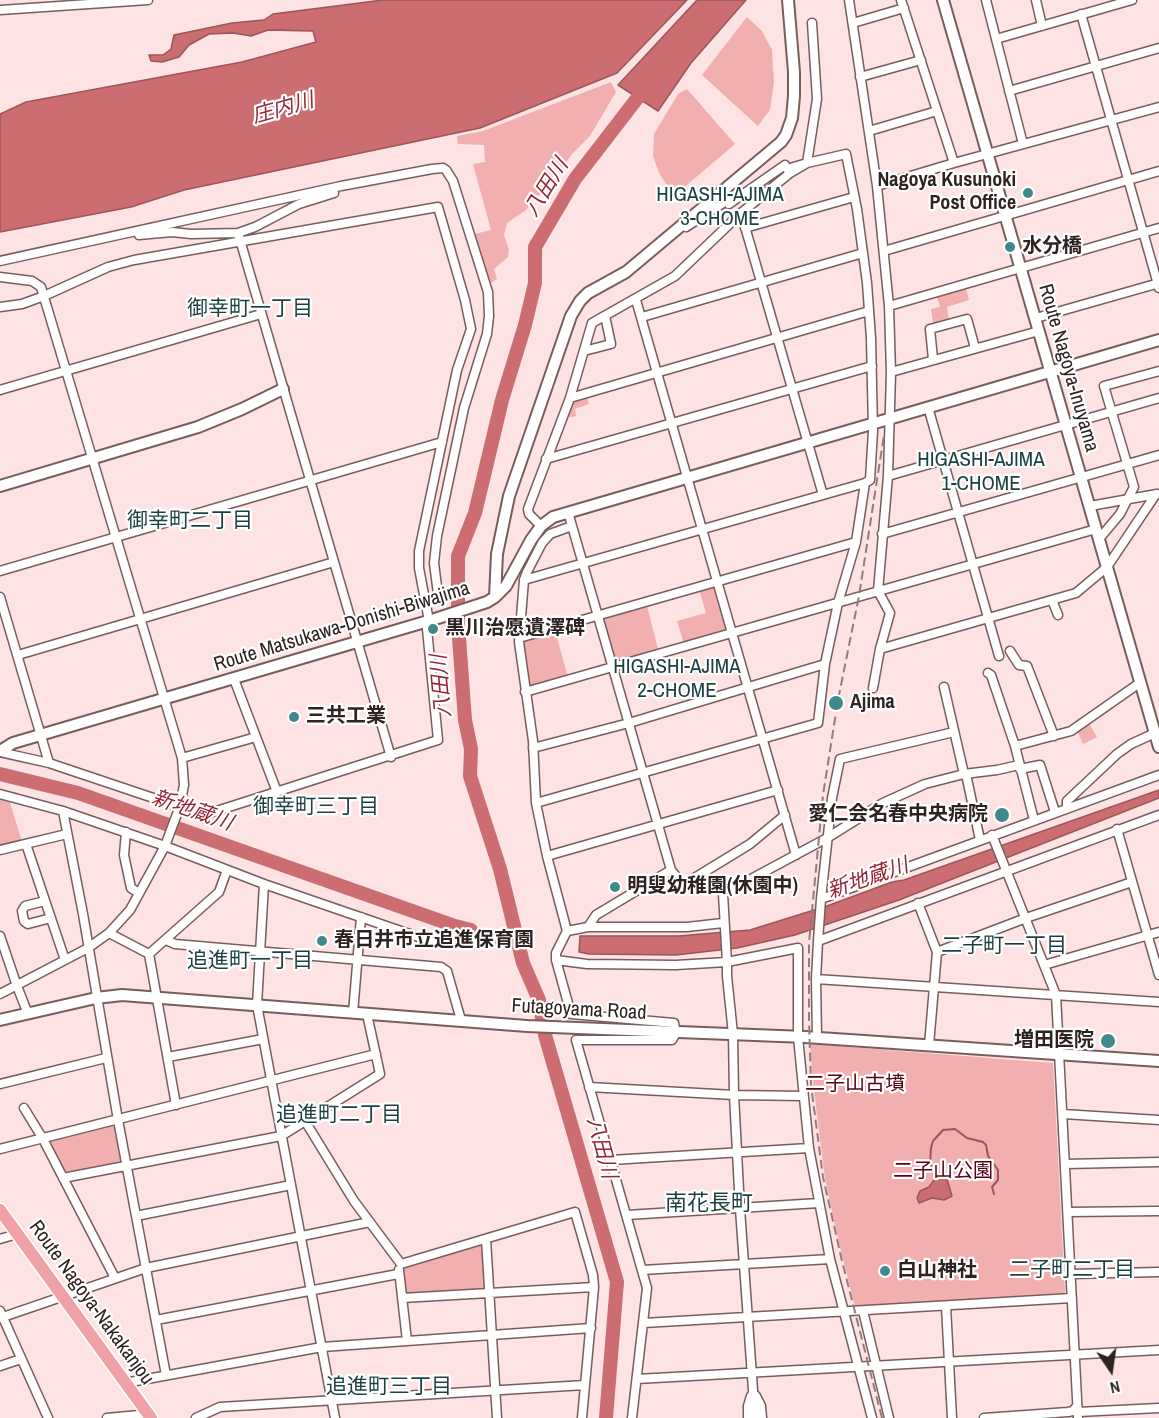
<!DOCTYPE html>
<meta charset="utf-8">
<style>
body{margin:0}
#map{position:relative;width:1159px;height:1418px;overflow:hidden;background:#fde3e3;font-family:"Archivo Narrow",sans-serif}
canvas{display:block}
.north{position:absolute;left:1081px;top:1340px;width:60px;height:60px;-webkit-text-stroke:4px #fff;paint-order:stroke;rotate:167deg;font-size:16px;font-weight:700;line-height:24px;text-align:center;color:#2e2222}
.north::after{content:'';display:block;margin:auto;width:21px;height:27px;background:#2e2222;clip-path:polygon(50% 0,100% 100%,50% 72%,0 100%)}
</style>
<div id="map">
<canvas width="1159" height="1418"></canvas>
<div class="north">N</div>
</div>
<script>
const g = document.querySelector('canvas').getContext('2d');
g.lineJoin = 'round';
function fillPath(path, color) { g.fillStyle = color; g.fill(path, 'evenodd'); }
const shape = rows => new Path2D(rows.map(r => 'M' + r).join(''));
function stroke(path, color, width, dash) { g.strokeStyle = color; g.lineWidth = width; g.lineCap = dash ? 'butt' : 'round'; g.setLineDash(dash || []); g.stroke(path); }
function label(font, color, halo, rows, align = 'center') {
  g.font = font + ' "Archivo Narrow","Noto Sans JP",sans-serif'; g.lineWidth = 4.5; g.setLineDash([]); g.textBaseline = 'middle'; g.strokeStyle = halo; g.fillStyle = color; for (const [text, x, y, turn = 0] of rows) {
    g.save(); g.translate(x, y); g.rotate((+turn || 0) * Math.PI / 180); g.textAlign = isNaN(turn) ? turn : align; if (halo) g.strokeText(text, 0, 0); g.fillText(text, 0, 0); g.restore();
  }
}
const green = shape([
 [747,17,762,31,772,50,774,82,770,110,758,126,702,75],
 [611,82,616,92,590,136,573,153,543,192,536,197,526,210,507,223,504,235,509,250,508,257,494,269,497,279,491,283,488,280,475,234,491,230,473,164,485,162,484,145,458,144,457,136,483,131],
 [687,89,735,144,674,196,659,173,653,156,654,134,678,94],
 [966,288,969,300,947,307,949,320,933,323,931,309,940,307,937,297],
 [586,395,589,404,575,409,576,416,565,418,571,398],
 [713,586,716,587,728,629,684,644,677,621,706,613,699,589],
 [647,606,658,649,615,663,602,618],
 [555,631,568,677,531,687,527,685,522,643,523,640],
 [1088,722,1097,737,1083,744,1077,730],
 [0,797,7,798,10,803,21,838,20,841,0,846],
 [810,1044,1053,1063,1065,1292,1062,1295,855,1307,838,1239,825,1179,813,1083],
 [111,1125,114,1127,121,1161,118,1164,67,1174,64,1172,48,1144,50,1140],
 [480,1244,483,1245,485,1286,483,1289,407,1293,404,1292,402,1270,404,1267]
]);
const water = shape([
 [383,0,687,0,617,73,480,128,184,190,131,207,0,232,0,114,26,102,242,62,316,42,313,31,268,30,251,36,233,33,209,34,189,45,179,57,162,62,151,61,149,55,163,55,171,49,174,35,232,23,264,20,273,14,383,0],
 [697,0,746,0,691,63,658,111,618,85,697,0],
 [1159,790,1159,798,899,900,795,935,737,948,676,955,589,954,579,952,580,936,678,936,750,930,827,906,892,882,904,880,1159,790],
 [943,1177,947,1179,952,1196,944,1200,932,1198,919,1203,917,1198,920,1191,929,1187,934,1180,943,1177]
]);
const stream = shape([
 [936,1179,930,1163,931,1148,933,1141,943,1130,955,1129,967,1138,983,1142,986,1145,988,1156,998,1170,998,1180,992,1187,994,1194]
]);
const river = shape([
 [0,774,78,793,455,926,471,930],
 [606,1418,617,1282,545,1035,539,1000,523,963,500,869,470,776,471,749,465,720,458,624,458,556,475,513,502,400,525,325,535,283,535,247,575,179,649,83]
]);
const street = shape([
 [849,0,877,186,889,306,891,372,888,476,878,591,890,613,880,649,873,688],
 [901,0,954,163],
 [986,0,1023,144],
 [1036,0,1042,26],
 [0,10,148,0],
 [1081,14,1159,288],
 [853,23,904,8],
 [996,39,1132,0],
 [860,77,921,60],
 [1009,91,1159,48],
 [869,131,937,111],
 [877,186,954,163,1159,107],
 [741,213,823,495],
 [686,227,728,200,729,204,785,165,787,169,807,163,817,99,812,23],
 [745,228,854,197],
 [238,233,255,227,299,204,334,193],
 [139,235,172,232,191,234,238,233,391,757],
 [884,251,1159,171],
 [0,261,341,186,432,169,443,168,446,170,453,181,488,292,489,316,487,334,464,408,437,536,434,563,438,594],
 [0,277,32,281,41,287,182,758,184,785,180,806,165,846,130,910,109,933,88,948,0,994],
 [636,300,796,855],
 [889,306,1159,228],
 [0,307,22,304,44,296,108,267,134,260,438,207,465,300,471,329,457,370,419,551,419,568,429,621,427,629,438,740,204,815,49,763,0,752],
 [642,317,863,253],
 [1036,318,1159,283],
 [584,351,611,344,605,316],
 [933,359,930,329,967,319,975,348],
 [891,372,1039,331],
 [0,390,261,314],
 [570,398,869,311],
 [928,407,999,656],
 [546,459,872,366],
 [888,476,1159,398],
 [1090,506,1157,494],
 [568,512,671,870],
 [572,526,550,534,542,543,527,572,524,580,519,642,533,741,536,803,547,856,567,931,588,927,687,927,723,923],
 [882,534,1159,455],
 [1099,539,1120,514,1134,487,1104,386,1159,371],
 [0,571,442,442],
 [524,580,865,483],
 [0,597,49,763],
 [1052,600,1058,615],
 [519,638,856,542],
 [880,649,1076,593,1107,567,1156,494],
 [1010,651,1019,665,1027,666,1054,736],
 [18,655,334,562],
 [988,673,991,675,1015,746],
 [234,679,277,792],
 [944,687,964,774],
 [525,692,1096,529],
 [954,732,840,759,832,798,821,899,1159,775],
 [533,748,629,723,825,664],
 [182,758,256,737],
 [1020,769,1040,765,1055,812],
 [966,774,980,840],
 [0,794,63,811,165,846,264,884,433,942,491,943],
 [536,803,818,723,825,664,838,603,856,542,865,483,870,480,873,431,871,338,867,283,857,209,846,154,807,163,790,173,741,213,675,276,592,323,570,398,528,509,529,514,541,526],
 [1067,808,1067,801,1117,754,1131,744,1155,733],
 [63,811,83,914,118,1120,166,1375],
 [1034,820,1015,746,1071,731,1141,682],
 [1117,829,1159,975],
 [126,832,124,855,131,888,139,893],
 [992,835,1056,995,1078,1418],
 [26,844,65,960],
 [0,850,67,834],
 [547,856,778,790],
 [264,884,257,1005,335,1418],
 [45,901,25,906,22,911,24,921,28,924,51,918],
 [918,903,937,952],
 [588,927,596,915,671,870,683,885,750,844,785,815],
 [567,931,556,953,556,960,571,1014,674,1023,676,1033,672,1040,576,1040,647,1288,632,1418],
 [109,933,149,954,219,892,227,870],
 [0,936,17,986,28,1014],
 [166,940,175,944,441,967,447,971,461,1020],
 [818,941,821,899],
 [149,954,176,1105],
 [556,960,587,964,676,965,727,962,798,948,798,1037,809,1148,830,1259,872,1418],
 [1044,965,1159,932],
 [816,979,1159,1002],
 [353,1013,361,917],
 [817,1038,816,979,818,941,1159,815],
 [929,1045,937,952,1026,918,1132,882],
 [168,1057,263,1039],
 [0,1084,106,1058],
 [589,1087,734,1095,803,1096],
 [24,1108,43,1139,115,1278],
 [1063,1114,1159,1120],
 [305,1121,354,1201,401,1264,575,1212,593,1275,594,1287,582,1418],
 [0,1149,376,1054],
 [611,1160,809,1148],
 [1065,1164,1159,1162],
 [63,1178,281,1136,380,1074,367,1014],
 [1068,1212,1159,1211],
 [627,1215,819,1203],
 [136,1216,291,1185],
 [0,1239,17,1234],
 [486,1239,497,1418],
 [399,1270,407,1341],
 [642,1270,830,1259],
 [1071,1274,1159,1272],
 [402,1298,594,1287],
 [946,1306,952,1418],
 [0,1311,48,1418],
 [863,1311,889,1418],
 [0,1318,146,1268,370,1222],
 [156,1320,398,1274],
 [644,1323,1072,1298],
 [0,1366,21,1359],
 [637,1379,1159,1350],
 [125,1383,322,1347,591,1328],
 [756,1396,761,1406,762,1418],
 [1078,1412,1159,1408],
 [107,1418,139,1415,146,1411],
 [196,1418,220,1407,585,1385],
 [748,1418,748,1406,751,1396],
 [755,1418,740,1209,734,1095,733,1034,727,976,727,962,723,894,827,838,883,803,925,784,964,774,997,770,1019,765],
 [984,1418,1068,1412,1073,1411,1077,1406]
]);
const secondary = shape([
 [943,0,1159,747],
 [0,486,198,427,242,409,283,389],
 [495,597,506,586,531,540,541,526,553,517,1159,340],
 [0,751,13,743,435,619,487,602,495,597,497,554,509,496,571,316,580,301,588,293,626,272,781,142,786,135,792,118,794,96,794,72,788,0],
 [0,1020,96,998,122,995,527,1026,805,1037,1159,1061]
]);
const primary = shape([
 [0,1210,151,1418]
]);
const rail = shape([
 [882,1418,842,1261,823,1177,811,1085,809,1020,809,943,823,795,838,700,859,596,884,435]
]);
const markers = [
 [1028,193,6,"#40888b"],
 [1010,247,6,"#40888b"],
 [433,629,6,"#40888b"],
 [836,703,8,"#40888b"],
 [294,717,6,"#40888b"],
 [1002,815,8,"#40888b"],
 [615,887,6,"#40888b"],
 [322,941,6,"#40888b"],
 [1108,1041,8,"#40888b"],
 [885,1271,6,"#40888b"]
];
const poiNames = [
 ["Nagoya Kusunoki",1016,181,"right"],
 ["Post Office",1016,204,"right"],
 ["水分橋",1022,247],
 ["黒川治愿遺澤碑",445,629],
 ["Ajima",850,703],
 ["三共工業",306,717],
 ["愛仁会名春中央病院",988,815,"right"],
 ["明叟幼稚園(休園中)",627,887],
 ["春日井市立追進保育園",334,941],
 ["増田医院",1094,1041,"right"],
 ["白山神社",897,1271]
];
const streetNames = [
 ["Route Nagoya-Inuyama",1068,368,74],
 ["Route Matsukawa-Donishi-Biwajima",342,627,-17],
 ["Futagoyama Road",579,1010,3],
 ["Route Nagoya-Nakakanjou",91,1303,54]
];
const parkNames = [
 ["二子山古墳",855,1085],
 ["二子山公園",943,1172]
];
const waterNames = [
 ["庄内川",283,109,-16],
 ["八田川",547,188,-58],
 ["八田川",442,686,-95],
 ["新地蔵川",192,811,19],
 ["新地蔵川",868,879,-19],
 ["八田川",601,1148,75]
];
const neighbourhoodNames = [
 ["HIGASHI-AJIMA",720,195],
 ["3-CHOME",720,219],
 ["御幸町一丁目",250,309],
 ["HIGASHI-AJIMA",981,460],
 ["1-CHOME",981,484],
 ["御幸町二丁目",190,521],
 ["HIGASHI-AJIMA",677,667],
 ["2-CHOME",677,691],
 ["御幸町三丁目",316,807],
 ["二子町一丁目",1004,946],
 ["追進町一丁目",250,961],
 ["追進町二丁目",339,1115],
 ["二子町二丁目",1072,1270],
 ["追進町三丁目",389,1387]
];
const quarterNames = [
 ["南花長町",709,1204]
];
fillPath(green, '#f1afb0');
fillPath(water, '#cb6d71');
stroke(water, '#9c5659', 1.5);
stroke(stream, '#9c5659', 2);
stroke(river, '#cb6d71', 14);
stroke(street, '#785d5d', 11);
stroke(secondary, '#785d5d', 14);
stroke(primary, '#fff', 15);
stroke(street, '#fff', 8);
stroke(secondary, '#fff', 10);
stroke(primary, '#efa1a7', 12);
stroke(rail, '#907d7d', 2, [9, 4.5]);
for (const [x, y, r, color] of markers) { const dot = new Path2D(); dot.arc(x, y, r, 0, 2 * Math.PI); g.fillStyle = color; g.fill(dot); stroke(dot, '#fff', 2); }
label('bold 20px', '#2e2222', '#fff', poiNames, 'left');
label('20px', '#2e2222', '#fff', streetNames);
label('20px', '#590013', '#fff', parkNames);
label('italic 21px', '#972635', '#fff', waterNames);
label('21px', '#1c3f40', '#fff', neighbourhoodNames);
label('22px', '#1c3f40', '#fff', quarterNames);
</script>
